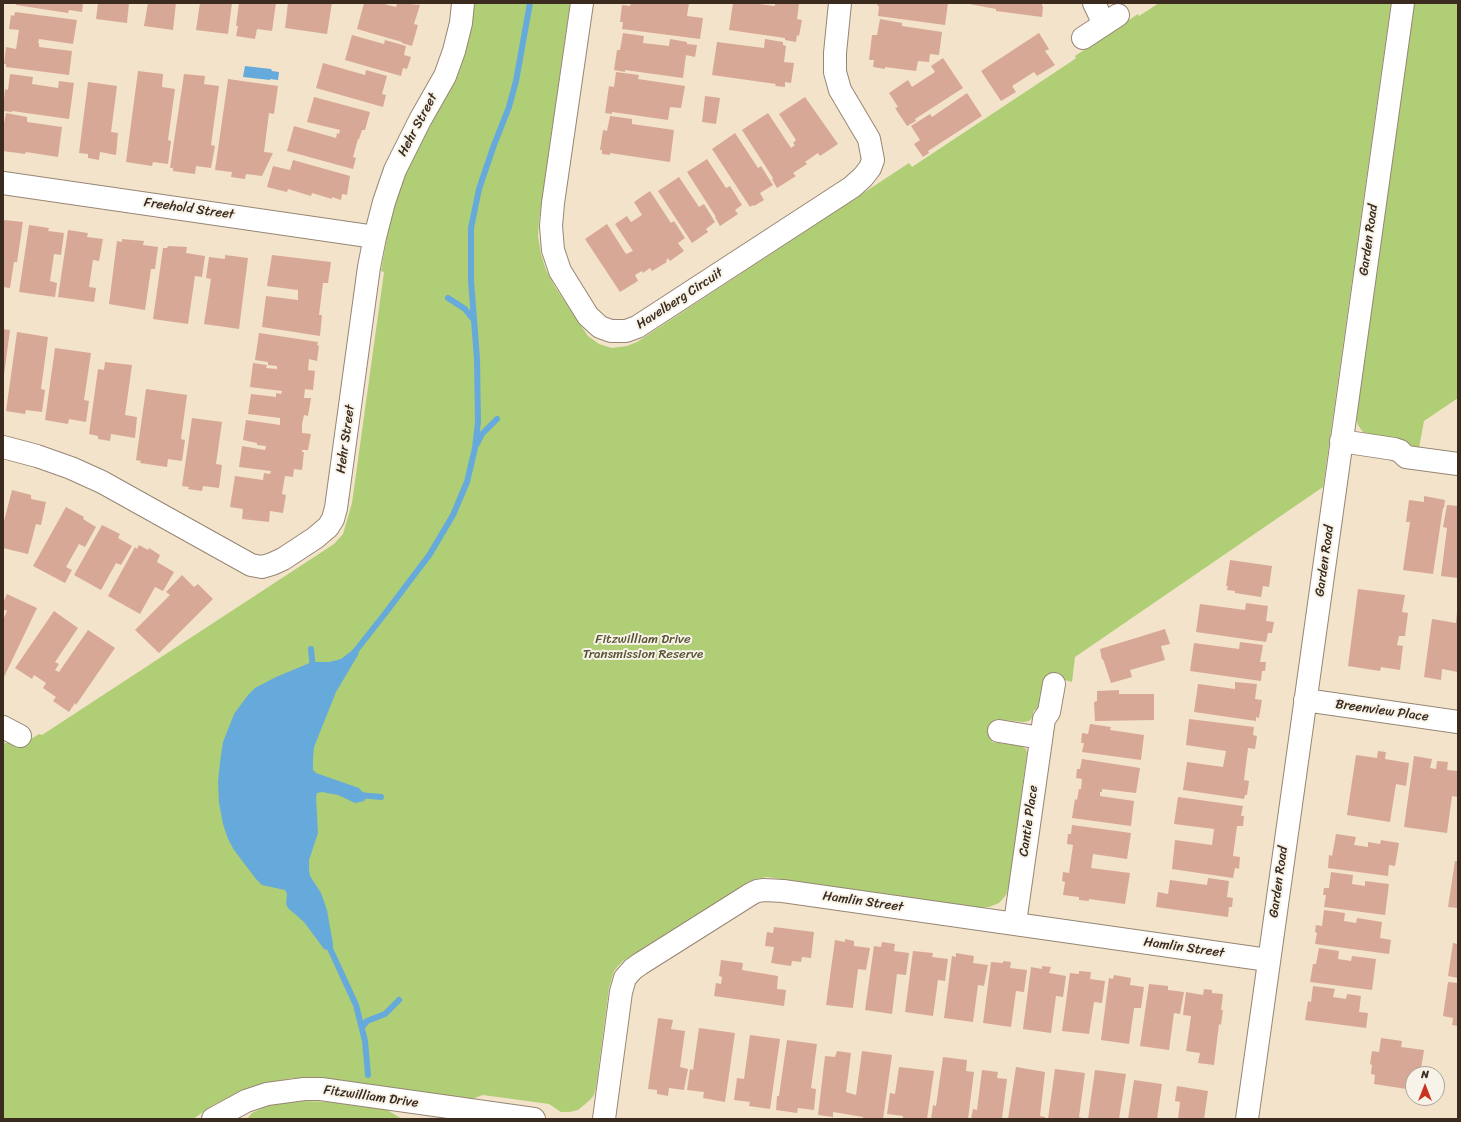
<!DOCTYPE html>
<style>
body{margin:0}
#map{position:relative;width:1461px;height:1122px;overflow:hidden;background:#f3e3ca;font-family:Sriracha,sans-serif}
canvas{display:block}
.frame{position:absolute;inset:0;border:4px solid #3b2a1e;pointer-events:none}
.north{position:absolute;left:1405px;top:1066px;width:40px;height:40px;box-sizing:border-box;background:#f7f3e8;border:1px solid #aca397;border-radius:50%;rotate:0deg;font-size:11px;font-weight:700;line-height:16px;text-align:center;color:#3b2a1e}
.north::after{content:'';display:block;margin:auto;width:14px;height:18px;background:#c8321e;clip-path:polygon(50% 0,100% 100%,50% 72%,0 100%)}
</style>
<div id="map">
<canvas width="1461" height="1122"></canvas>
<div class="frame"></div>
<div class="north">N</div>
</div>
<script>
const g = document.querySelector('canvas').getContext('2d');
g.lineJoin = 'round';
function fillPath(path, color) { g.fillStyle = color; g.fill(path, 'evenodd'); }
const shape = rows => new Path2D(rows.map(r => 'M' + r).join(''));
function stroke(path, color, width, dash) { g.strokeStyle = color; g.lineWidth = width; g.lineCap = dash ? 'butt' : 'round'; g.setLineDash(dash || []); g.stroke(path); }
function label(font, color, halo, rows, align = 'center') {
  g.font = font + ' Sriracha,sans-serif'; g.lineWidth = 4; g.setLineDash([]); g.textBaseline = 'middle'; g.strokeStyle = halo; g.fillStyle = color; for (const [text, x, y, turn = 0] of rows) {
    g.save(); g.translate(x, y); g.rotate((+turn || 0) * Math.PI / 180); g.textAlign = isNaN(turn) ? turn : align; if (halo) g.strokeText(text, 0, 0); g.fillText(text, 0, 0); g.restore();
  }
}
const green = shape([
 [475,3,570,3,539,220,538,236,541,254,546,270,555,287,588,336,599,344,612,348,627,346,637,342,909,163,912,167,1072,61,1076,58,1075,56,1138,14,1139,16,1159,3,1391,3,1323,487,1075,657,1072,682,1065,680,1060,674,1047,683,1042,710,1034,710,1032,718,1029,721,1024,722,995,719,992,742,1021,746,1026,749,1027,753,1009,885,1006,895,999,903,989,907,980,908,767,877,755,879,748,882,623,961,618,966,614,971,609,988,596,1087,594,1095,590,1100,578,1110,570,1112,561,1112,549,1104,483,1095,469,1100,326,1079,313,1078,292,1078,272,1082,243,1090,215,1104,193,1119,3,1119,3,743,9,743,18,747,39,734,42,735,334,544,343,534,352,503,384,272,381,271,388,232,396,200,406,171,420,142,451,88,459,70,471,31],
 [1414,3,1458,3,1458,398,1424,421,1419,448,1389,444,1368,437,1362,431,1358,425,1356,417],
 [302,1101,335,1102,377,1108,387,1110,402,1119,247,1119,252,1113,267,1106,281,1103]
]);
const water = shape([
 [245,66,271,69,272,71,279,72,278,80,270,79,270,80,243,77],
 [358,648,359,651,358,655,336,692,314,747,313,759,313,770,316,773,359,788,365,795,366,798,364,801,355,803,338,795,322,792,317,793,316,797,318,833,309,860,309,869,310,876,321,893,327,910,333,944,333,947,327,950,324,949,304,922,288,908,286,904,287,894,285,890,262,885,256,879,234,850,228,839,223,824,219,803,218,782,220,762,223,742,234,714,248,695,255,688,276,677,312,662,329,662,341,659,354,649]
]);
const stream = shape([
 [448,298,465,309,473,319],
 [477,444,482,434,497,419],
 [311,649,313,669],
 [354,653,387,611,430,554,453,515,467,482,475,448,478,422,477,359,471,280,471,228,479,189,494,145,509,107,516,81,530,3],
 [359,795,381,797],
 [327,942,356,1005,365,1041,368,1075],
 [362,1027,367,1021,385,1014,399,1000]
]);
const building = shape([
 [16,3,83,3,82,12,69,10,68,13,16,5],
 [98,3,129,3,127,23,96,19],
 [148,3,176,3,173,30,144,26],
 [200,3,232,3,228,34,196,30],
 [239,3,276,3,272,31,257,29,255,39,236,36,238,26,236,26],
 [288,3,332,3,327,34,285,28],
 [364,3,380,3,396,7,397,3,420,5,414,24,418,25,412,46,402,43,402,42,357,29],
 [631,3,689,3,687,16,703,18,700,39,622,29,623,22,620,22,622,5,630,6],
 [733,3,751,3,775,6,775,3,799,4,797,19,802,20,799,36,797,35,796,42,785,40,785,38,729,30],
 [878,3,948,3,945,25,878,16,879,6,877,6],
 [964,3,1042,3,1042,6,1043,6,1042,17,996,11,996,9],
 [15,12,77,20,73,44,39,39,38,43,39,43,39,47,72,51,69,75,6,67,6,64,4,64,6,47,16,49,19,30,9,29,11,15,14,16],
 [880,19,902,23,902,26,942,32,939,55,930,54,929,62,918,61,916,71,885,67,885,69,873,67,874,60,869,60,872,35,877,35],
 [623,33,644,36,643,43,669,46,670,39,687,42,687,44,697,45,695,57,686,55,683,78,625,70,625,72,614,70,617,50,620,50],
 [1039,33,1049,49,1045,51,1055,65,1037,76,1034,72,1012,86,1016,92,1001,101,981,71],
 [352,35,384,44,385,40,406,46,404,55,411,57,407,69,403,68,401,76,345,60],
 [765,39,783,42,783,45,786,46,784,62,794,63,791,83,785,82,785,87,775,86,776,84,712,75,717,42,764,48],
 [943,58,963,88,915,119,916,121,907,126,895,108,898,107,889,93,908,80,912,87,935,72,931,66],
 [323,63,365,75,366,70,387,76,382,94,386,95,383,107,316,88],
 [138,71,163,74,162,87,175,89,168,140,171,141,168,164,153,162,152,166,126,162],
 [616,72,639,75,638,79,685,86,681,108,670,107,668,120,612,112,612,114,605,113,609,86,614,87],
 [10,74,33,77,32,84,58,88,59,81,74,83,69,119,12,111,12,112,3,111,5,89,8,90],
 [184,74,205,76,204,84,219,86,211,145,215,146,211,168,196,166,195,174,173,171,173,168,170,168],
 [228,79,278,86,274,114,269,113,264,152,273,153,262,176,246,174,245,179,231,177,232,172,215,170],
 [88,82,117,86,111,132,118,133,116,155,100,152,99,160,88,158,88,154,79,153],
 [967,93,982,116,928,151,929,153,923,157,914,144,920,140,911,126,930,114,932,117],
 [705,96,720,98,716,124,702,122],
 [314,97,370,112,365,130,362,130,359,139,358,139,353,157,356,158,353,169,287,151,294,126,336,138,337,133,339,134,340,130,307,122],
 [805,97,838,144,820,156,818,153,805,162,807,164,793,173,796,176,777,188,772,179,773,178,742,130,768,113,791,148,795,145,793,143,796,140,779,114],
 [6,113,27,117,27,122,62,127,58,157,26,152,25,154,3,151,3,129],
 [610,116,632,119,632,124,674,130,670,162,610,153,610,155,602,154,602,150,600,150,603,130,607,131],
 [735,133,758,168,761,166,773,185,760,193,764,200,754,206,753,205,750,207,712,149],
 [707,159,726,188,730,186,742,205,735,210,738,214,720,226,715,217,716,217,687,172],
 [293,160,350,176,347,195,342,194,341,200,332,197,332,199,312,193,311,196,288,189,287,192,267,187,273,166,290,170],
 [679,177,699,207,704,204,715,222,706,229,708,232,692,243,658,191],
 [650,191,671,223,674,221,685,238,678,243,684,251,670,261,668,258,666,261,667,262,652,271,650,268,643,273,642,271,635,275,638,281,620,292,585,239,607,224,626,254,633,251,615,224,627,216,631,222,642,215,634,202],
 [4,220,23,222,17,262,14,262,10,288,3,287,3,226],
 [29,225,49,228,48,231,64,233,61,255,54,254,50,281,57,283,55,297,19,292],
 [68,230,88,233,87,237,103,239,99,261,93,260,89,287,96,288,94,302,58,297],
 [122,239,144,241,143,245,158,247,155,269,151,269,145,310,109,304,117,241,122,242],
 [168,246,187,247,186,253,205,256,202,277,195,276,188,324,153,319,163,248,167,248],
 [225,255,248,258,239,329,204,324,211,279,206,278,209,257,225,259],
 [272,255,331,262,328,283,323,283,319,315,322,315,320,336,262,327,266,296,298,300,298,290,267,286],
 [3,329,10,330,4,375,3,374],
 [17,332,48,337,41,389,45,390,42,412,26,410,25,414,6,411],
 [259,333,318,342,317,345,319,346,317,361,309,359,308,370,315,371,313,390,305,389,304,398,311,398,308,416,304,415,302,424,302,433,311,434,308,450,302,450,302,452,304,452,302,470,294,469,293,477,285,476,282,494,286,495,283,513,270,511,269,522,242,519,243,509,230,507,235,476,263,480,264,473,270,474,271,471,239,467,242,446,265,450,266,446,257,445,257,443,243,440,246,420,280,425,280,418,248,414,251,394,276,397,276,393,281,394,282,391,250,387,253,363,267,365,266,368,277,369,277,366,268,365,268,362,255,360],
 [55,348,91,353,84,400,89,401,86,422,69,419,68,424,45,420],
 [105,362,132,365,125,415,137,417,135,438,111,434,110,441,98,439,98,436,89,434,98,369,104,370],
 [146,389,187,395,181,439,185,440,182,461,168,459,167,467,140,463,141,461,136,460],
 [192,418,222,422,216,464,222,465,219,488,203,486,202,491,188,489,189,487,182,486],
 [12,490,31,495,31,499,46,502,41,525,36,524,28,554,3,548,3,525],
 [1424,496,1445,500,1444,508,1443,508,1433,574,1403,570,1410,522,1406,522,1409,500,1424,502],
 [1447,505,1458,506,1458,578,1441,576,1447,528,1443,527],
 [66,507,84,517,83,519,96,527,85,547,79,544,66,567,72,570,65,583,33,566],
 [102,525,120,534,118,538,132,546,121,565,116,563,101,590,74,575],
 [139,545,148,550,149,548,160,555,157,562,174,572,163,591,155,587,140,614,108,596,135,547,137,549],
 [1230,560,1272,566,1269,587,1263,586,1261,597,1235,593,1235,591,1227,590,1228,586,1226,586],
 [182,575,194,587,198,584,213,599,159,653,135,630,170,595,166,592],
 [1358,589,1405,595,1402,612,1408,613,1405,636,1399,636,1397,645,1403,646,1400,670,1381,667,1380,671,1348,666],
 [7,594,37,608,4,677,3,676,3,620,7,611,3,609,3,603],
 [1246,603,1268,606,1266,621,1274,622,1272,633,1268,633,1266,642,1196,632,1200,604,1245,610],
 [54,611,78,628,55,662,59,664,55,670,59,672,88,630,115,648,78,702,76,705,75,703,69,712,53,701,56,697,43,688,46,683,34,675,32,679,15,668],
 [1457,612,1458,672,1442,669,1441,680,1424,677,1432,619,1456,623],
 [1165,629,1170,644,1161,646,1165,660,1130,670,1132,677,1111,683,1103,659,1102,660,1100,649],
 [1240,642,1263,645,1260,662,1266,662,1265,671,1262,671,1261,681,1190,671,1194,643,1239,649],
 [1235,682,1257,684,1255,699,1262,700,1259,718,1256,717,1256,721,1194,712,1198,684,1235,689],
 [1119,690,1119,694,1154,694,1154,720,1095,721,1094,702,1097,701,1097,691],
 [1189,719,1254,727,1253,735,1257,736,1255,749,1248,748,1244,780,1249,781,1247,795,1245,795,1244,799,1183,790,1187,762,1223,767,1226,751,1186,745],
 [1090,724,1111,727,1110,730,1144,735,1141,760,1082,752,1084,743,1081,743,1082,733,1088,734],
 [1378,751,1386,752,1385,759,1409,763,1406,786,1396,784,1390,822,1347,815,1356,755,1377,758],
 [1414,756,1432,759,1430,768,1436,769,1437,761,1448,762,1447,770,1458,771,1458,797,1452,796,1447,833,1404,827],
 [1082,759,1140,768,1136,793,1102,789,1102,792,1100,792,1100,796,1134,801,1131,826,1072,818,1075,799,1077,800,1079,789,1081,789,1082,779,1076,778,1077,769,1080,769],
 [1178,797,1243,806,1241,816,1244,816,1243,826,1237,826,1233,856,1240,857,1239,869,1235,868,1233,878,1172,869,1175,840,1212,845,1214,829,1174,824],
 [1072,825,1131,833,1127,859,1093,854,1091,868,1130,873,1125,904,1089,899,1089,901,1079,900,1079,897,1063,895,1065,882,1062,881,1063,872,1069,873,1073,845,1067,844,1068,834,1071,834],
 [1336,834,1356,837,1354,845,1368,847,1368,842,1380,844,1381,840,1399,843,1395,866,1389,865,1388,876,1328,868,1329,855,1332,856],
 [1455,861,1458,861,1458,908,1448,907],
 [1331,872,1353,875,1352,884,1365,886,1365,881,1389,884,1385,915,1324,907,1326,895,1323,895,1324,888,1329,888],
 [1208,878,1229,881,1227,897,1233,898,1232,907,1229,907,1228,917,1156,907,1158,892,1168,894,1170,880,1207,885],
 [1324,910,1345,913,1344,921,1356,923,1357,918,1382,922,1380,938,1391,940,1389,954,1315,944,1317,933,1315,932,1316,925,1322,926],
 [774,927,814,932,811,958,802,957,801,962,792,961,791,966,771,963,774,947,765,946,767,932,773,933],
 [845,939,854,941,854,946,870,948,866,970,858,969,853,1008,826,1005,835,940,845,942],
 [882,942,895,944,894,951,909,953,906,975,897,974,892,1014,865,1010,874,946,881,947],
 [1453,943,1458,944,1458,978,1448,976],
 [1319,948,1339,951,1338,959,1351,961,1352,956,1376,959,1372,990,1310,982,1313,964,1316,964],
 [913,951,933,953,932,957,948,959,945,981,938,980,933,1016,905,1012],
 [956,953,974,956,973,963,988,965,984,986,978,985,973,1022,944,1018,952,956,956,957],
 [721,960,743,963,742,970,778,976,777,989,786,990,784,1006,714,996,716,983,721,984,722,977,719,976],
 [1003,961,1011,962,1010,968,1027,970,1024,992,1016,991,1011,1027,983,1023,991,962,1003,963],
 [1042,966,1051,967,1049,973,1066,976,1063,997,1056,996,1051,1033,1023,1029,1031,967,1042,969],
 [1079,971,1091,972,1090,979,1105,981,1102,1003,1094,1002,1089,1034,1062,1031,1070,973,1079,974],
 [1114,975,1131,978,1130,985,1144,987,1141,1008,1134,1008,1129,1044,1101,1040,1109,978,1113,979],
 [1448,982,1458,983,1458,1026,1452,1025,1453,1018,1443,1016],
 [1149,984,1168,986,1168,990,1184,992,1180,1014,1174,1013,1169,1050,1140,1046],
 [1313,986,1335,989,1333,997,1346,999,1347,994,1361,996,1359,1012,1368,1013,1366,1028,1305,1020,1308,1001,1311,1002],
 [1204,989,1212,990,1212,993,1223,994,1221,1010,1223,1010,1221,1025,1219,1024,1214,1065,1198,1063,1200,1053,1186,1051,1191,1016,1183,1015,1186,992,1203,995],
 [658,1018,673,1020,671,1029,685,1031,680,1067,688,1069,684,1090,669,1088,668,1096,657,1094,657,1090,648,1089],
 [699,1028,735,1033,725,1102,703,1098,704,1092,687,1090,690,1069,693,1070],
 [750,1035,780,1039,770,1109,749,1106,750,1102,734,1100,737,1078,744,1079],
 [1381,1038,1402,1041,1401,1047,1424,1050,1421,1069,1429,1070,1429,1074,1413,1074,1413,1090,1374,1084,1375,1075,1371,1074,1372,1065,1370,1064,1372,1051,1379,1052],
 [787,1040,817,1044,811,1088,816,1089,814,1110,798,1108,797,1113,776,1110,777,1096,779,1096],
 [837,1051,851,1053,846,1092,856,1095,862,1051,892,1055,883,1119,863,1119,863,1117,833,1112,833,1117,818,1115,825,1056,835,1057],
 [943,1057,967,1060,966,1071,974,1072,968,1119,931,1119,933,1105,936,1106],
 [899,1067,934,1071,927,1119,903,1119,903,1116,887,1114,890,1093,895,1094],
 [1016,1067,1045,1072,1040,1116,1045,1117,1045,1119,1008,1119],
 [1055,1069,1085,1073,1079,1117,1085,1119,1048,1119],
 [982,1070,998,1072,997,1078,1007,1079,1002,1119,971,1119,973,1109,977,1110],
 [1095,1070,1126,1074,1119,1119,1088,1119],
 [1134,1080,1162,1084,1157,1119,1128,1119],
 [1177,1086,1208,1091,1204,1119,1178,1119,1180,1102,1175,1101]
]);
const minor = shape([
 [582,3,553,203,551,226,553,250,560,271,588,316,600,327,611,331,626,331,637,327,852,187,863,177,870,168,873,160,869,139,840,90,835,72,835,53,840,3],
 [1094,3,1104,24],
 [1083,38,1118,15],
 [3,183,375,237],
 [1341,441,1394,449,1400,451,1406,457,1458,464],
 [3,447,37,456,71,468,102,482,251,565,262,567,272,564,283,559,315,538,328,527,333,519,336,508,369,267,375,237,384,202,395,170,420,120,445,76,454,51,461,23,463,3],
 [1305,700,1458,722],
 [3,727,20,736],
 [999,731,1041,738],
 [1015,923,1044,719,1049,712,1054,684],
 [213,1119,246,1101,267,1094,304,1089,321,1089,342,1092,534,1119],
 [604,1119,621,992,625,978,633,969,640,964,751,894,757,891,764,890,783,891,1268,960],
 [1247,1119,1403,3]
]);
const streetNames = [
 ["Hehr Street",418,125,-62],
 ["Freehold Street",189,209,8],
 ["Garden Road",1369,240,-82],
 ["Havelberg Circuit",680,299,-33],
 ["Hehr Street",346,439,-82],
 ["Garden Road",1325,561,-82],
 ["Breenview Place",1382,711,8],
 ["Cantie Place",1029,821,-82],
 ["Garden Road",1279,882,-82],
 ["Hamlin Street",863,902,8],
 ["Hamlin Street",1184,948,8],
 ["Fitzwilliam Drive",371,1097,8]
];
const parkNames = [
 ["Fitzwilliam Drive",643,640],
 ["Transmission Reserve",643,655]
];
fillPath(green, '#b0ce75');
fillPath(water, '#66aadb');
stroke(stream, '#66aadb', 6);
fillPath(building, '#d8a896');
stroke(minor, '#978674', 24);
stroke(minor, '#fff', 22);
label('13px', '#3b2a1e', '#f7f3e8', streetNames);
label('13px', '#585334', '#f7f3e8', parkNames);
</script>
